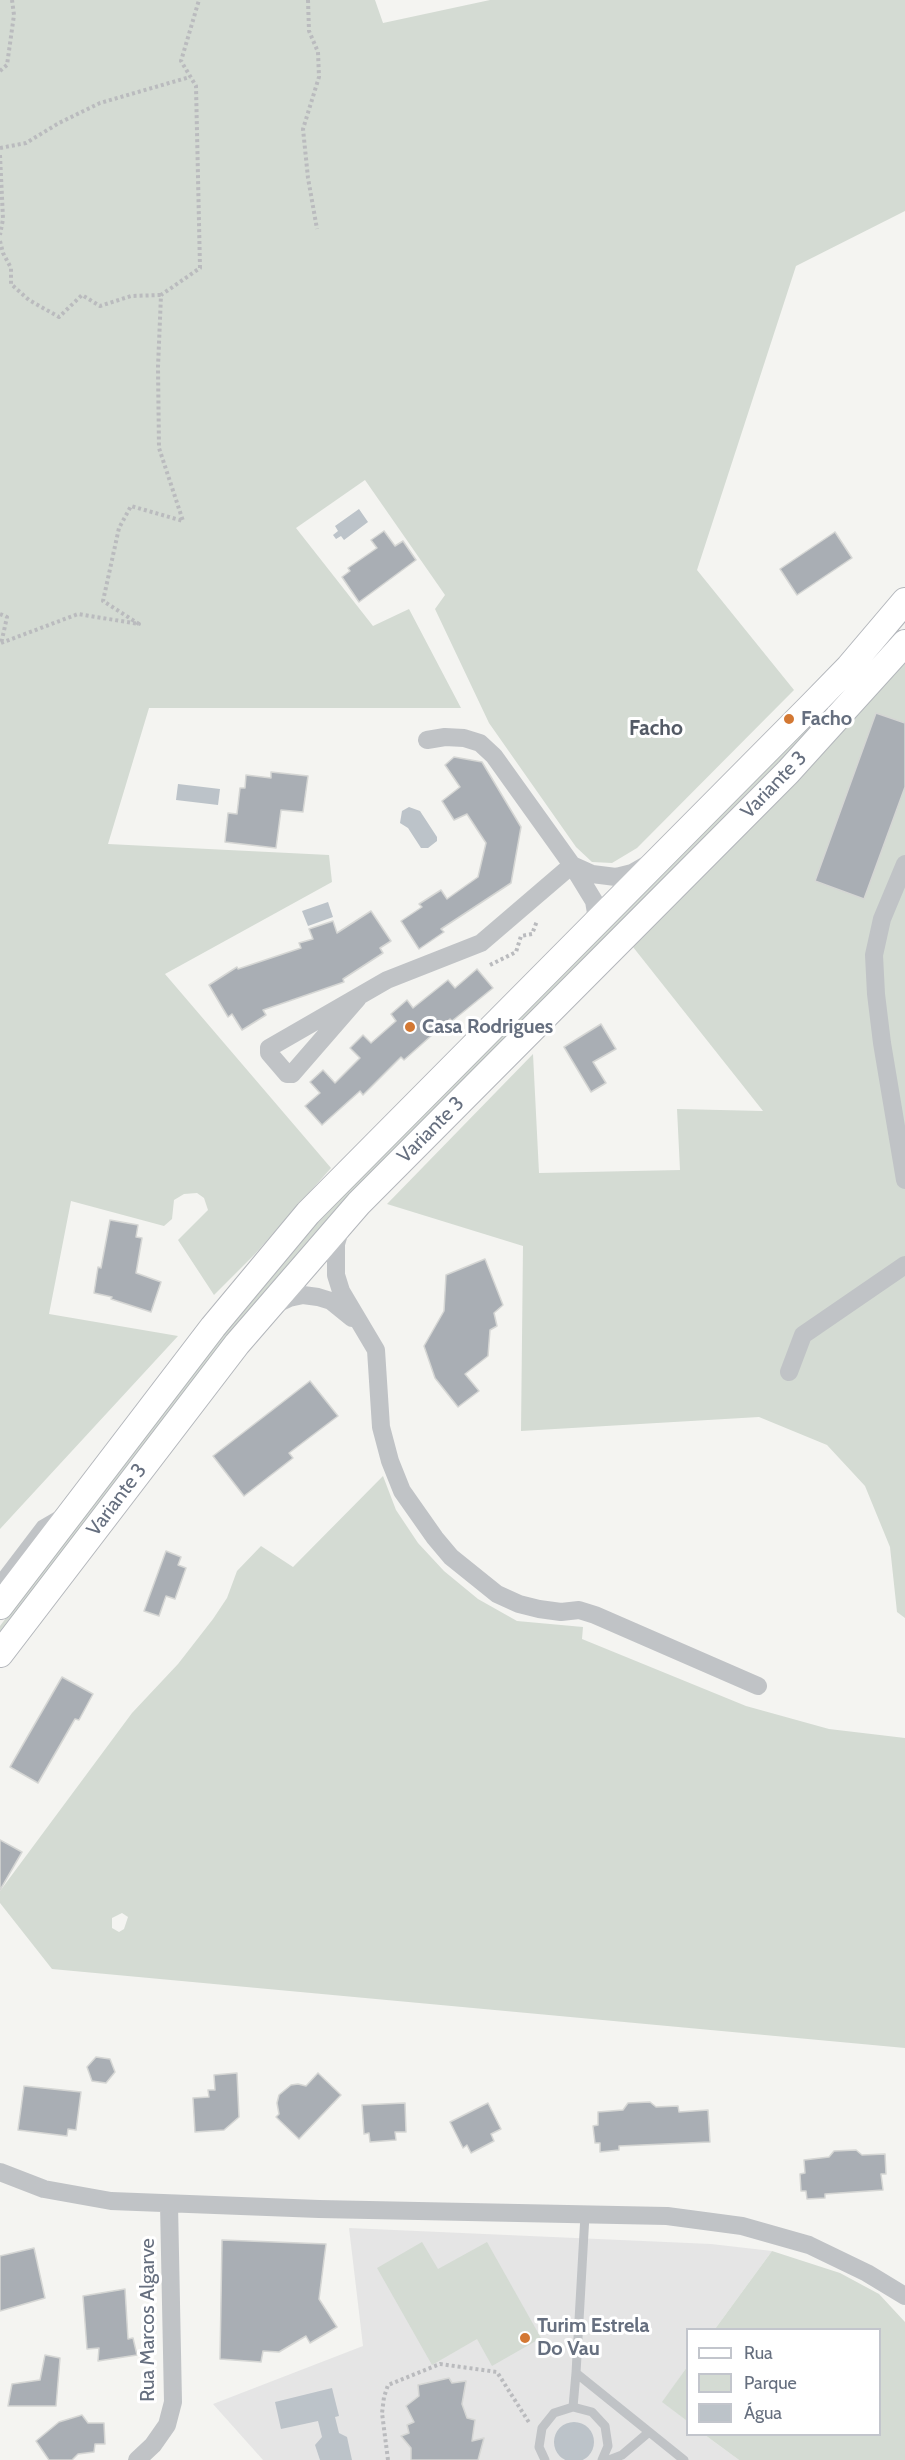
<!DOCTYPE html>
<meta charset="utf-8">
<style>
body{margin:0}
#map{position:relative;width:905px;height:2460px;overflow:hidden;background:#f4f4f1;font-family:Cabin,sans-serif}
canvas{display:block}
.legend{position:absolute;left:686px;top:2328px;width:195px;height:108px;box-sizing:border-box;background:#fff;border:2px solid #c2c5cc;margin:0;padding:8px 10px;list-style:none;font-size:18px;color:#666f7f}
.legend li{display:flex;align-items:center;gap:12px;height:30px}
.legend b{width:30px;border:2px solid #c2c5cc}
</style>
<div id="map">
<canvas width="905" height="2460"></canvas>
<ul class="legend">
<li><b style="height:8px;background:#fff"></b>Rua</li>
<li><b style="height:16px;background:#d4dbd3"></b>Parque</li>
<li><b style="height:16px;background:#bcc3c9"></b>Água</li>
</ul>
</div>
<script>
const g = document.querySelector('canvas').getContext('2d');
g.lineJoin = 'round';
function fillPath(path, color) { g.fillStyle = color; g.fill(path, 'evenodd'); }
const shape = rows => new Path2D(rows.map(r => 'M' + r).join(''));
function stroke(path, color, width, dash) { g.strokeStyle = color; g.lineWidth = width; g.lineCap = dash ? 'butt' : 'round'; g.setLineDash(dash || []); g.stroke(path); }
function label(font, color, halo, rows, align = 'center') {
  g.font = font + ' Cabin,sans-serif'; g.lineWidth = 6; g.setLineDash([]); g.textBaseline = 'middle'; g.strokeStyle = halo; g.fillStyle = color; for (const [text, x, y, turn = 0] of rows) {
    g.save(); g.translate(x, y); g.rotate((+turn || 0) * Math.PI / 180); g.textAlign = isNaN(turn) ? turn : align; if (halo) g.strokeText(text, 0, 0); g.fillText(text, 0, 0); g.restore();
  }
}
const built = shape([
 [349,2228,711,2244,772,2251,715,2329,688,2330,687,2367,663,2402,687,2421,688,2434,705,2435,739,2460,263,2460,213,2404,363,2346]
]);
const green = shape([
 [0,0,375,0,383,23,490,0,905,0,905,211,796,266,697,570,794,690,637,848,612,863,592,862,576,847,489,723,435,609,445,595,365,480,296,528,373,626,409,609,461,708,149,708,108,844,329,855,332,882,165,974,331,1168,255,1254,214,1295,178,1240,208,1210,204,1198,197,1193,184,1194,174,1200,172,1219,164,1226,71,1201,49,1314,178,1336,0,1529],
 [905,661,905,1618,897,1612,890,1547,865,1486,827,1445,759,1417,521,1431,523,1246,387,1204,533,1054,539,1173,680,1170,677,1109,763,1111,633,947,850,724],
 [811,723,817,728,366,1183,0,1638,0,1626,194,1369,298,1241],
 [383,1476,396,1510,418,1543,444,1571,478,1599,517,1621,583,1627,582,1639,746,1706,829,1729,905,1738,905,2048,52,1969,0,1903,0,1891,132,1713,178,1664,213,1619,227,1598,237,1571,261,1546,293,1567],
 [122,1913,128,1917,124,1929,119,1932,112,1928,112,1918],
 [422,2242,438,2269,487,2242,541,2338,492,2366,477,2339,432,2365,377,2268],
 [772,2251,840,2273,879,2294,905,2322,905,2460,739,2460,705,2435,880,2434,880,2330,715,2329],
 [687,2367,687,2421,662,2402]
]);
const water = shape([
 [359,509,368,522,344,540,341,536,336,539,333,535,338,531,335,526],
 [178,784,220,789,218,805,176,800],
 [409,807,420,811,437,837,437,841,428,848,421,848,408,828,400,823,402,811],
 [328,902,333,917,308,926,302,911],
 [332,2388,339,2416,335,2417,339,2433,347,2437,352,2460,320,2460,315,2445,322,2437,318,2421,281,2429,275,2402],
 '554 2442a20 20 0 1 1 40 0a20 20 0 1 1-40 0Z'
]);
const building = shape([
 [384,531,395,546,403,541,416,560,359,602,342,577,350,571,348,568,377,548,371,540,384,531],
 [835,532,852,558,797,595,780,569,835,532],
 [876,713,905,723,905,787,864,899,815,881,876,713],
 [454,757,482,762,521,827,511,883,441,929,444,932,419,949,401,921,422,907,419,904,441,890,447,899,478,877,486,843,467,814,454,820,442,801,460,787,445,765,454,757],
 [271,772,308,776,303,812,281,810,276,848,225,842,228,813,237,814,240,788,245,788,246,775,271,778,271,772],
 [371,911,391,941,380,948,383,953,343,979,344,982,263,1010,266,1015,242,1030,232,1014,228,1017,209,985,237,967,238,969,301,948,299,943,313,939,309,929,333,921,337,933,371,911],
 [477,969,493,988,452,1021,450,1019,404,1060,401,1057,363,1095,360,1091,322,1125,305,1106,320,1093,310,1082,323,1070,335,1083,360,1058,350,1048,363,1035,371,1043,396,1021,391,1014,407,1000,413,1008,448,980,455,988,477,969],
 [601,1024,616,1049,593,1062,606,1083,591,1092,564,1047,601,1024],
 [110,1220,138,1225,136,1237,142,1238,136,1273,161,1282,151,1312,111,1299,112,1297,94,1293,98,1267,101,1268,110,1220],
 [485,1259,503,1305,494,1313,497,1326,490,1330,488,1356,465,1374,479,1391,458,1407,435,1378,424,1346,444,1311,446,1275,485,1259],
 [310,1381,338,1416,289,1453,293,1458,244,1496,213,1456,310,1381],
 [166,1551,181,1557,178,1565,186,1568,175,1599,166,1596,159,1616,144,1611,166,1551],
 [62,1677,93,1694,79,1720,75,1719,38,1783,10,1767,62,1677],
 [0,1840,22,1852,0,1890,0,1840],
 [96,2057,110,2059,115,2072,106,2083,92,2081,87,2067,96,2057],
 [237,2073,239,2117,224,2130,195,2132,193,2098,209,2097,208,2090,215,2090,214,2075,237,2073],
 [318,2073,341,2095,299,2139,276,2117,279,2114,277,2103,279,2095,291,2085,298,2084,306,2086,318,2073],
 [24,2086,81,2092,76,2130,68,2129,67,2136,18,2130,24,2086],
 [650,2102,656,2107,678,2106,679,2112,708,2110,710,2142,619,2146,619,2150,600,2152,600,2143,595,2143,593,2126,598,2125,598,2112,623,2110,628,2103,650,2102],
 [405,2103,406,2132,395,2132,396,2140,370,2142,369,2133,364,2134,362,2105,405,2103],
 [488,2103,501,2129,491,2134,494,2141,471,2153,467,2145,463,2148,450,2122,488,2103],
 [856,2150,862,2155,885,2154,886,2174,881,2174,883,2190,825,2194,825,2198,807,2199,806,2191,801,2191,800,2174,805,2173,804,2160,829,2157,834,2151,856,2150],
 [222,2240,326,2244,319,2299,337,2327,310,2343,306,2336,279,2352,263,2351,261,2362,220,2359,222,2240],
 [34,2248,45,2298,0,2311,0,2256,34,2248],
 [125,2289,128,2339,133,2338,137,2355,98,2361,99,2348,87,2349,83,2296,125,2289],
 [45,2355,60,2358,56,2406,8,2406,12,2384,40,2380,45,2355],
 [449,2378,452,2383,466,2381,462,2404,467,2418,475,2420,472,2441,484,2438,478,2460,411,2460,411,2448,401,2436,409,2433,407,2425,414,2422,406,2406,419,2396,418,2385,449,2378],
 [82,2415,88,2423,104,2423,105,2444,95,2444,94,2452,78,2454,72,2460,49,2460,36,2441,59,2422,82,2415]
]);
const path = shape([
 [308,0,309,31,318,52,319,77,303,129,308,178,317,229],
 [0,71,7,65,14,15,12,0],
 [0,148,26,143,59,123,100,103,190,77],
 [0,155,3,219,0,235],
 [0,241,3,253,11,268,11,284,29,300,59,317,82,295,100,306,131,296,161,295],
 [0,614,7,617,1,644],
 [1,643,78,614,139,624,103,601,119,528,131,506,183,521,159,448,158,367,161,295,200,268,196,86,181,61,199,0],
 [490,965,516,952,521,936,532,934,537,921],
 [388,2460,382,2413,384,2397,388,2385,440,2364,497,2372,530,2424]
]);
const service = shape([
 [0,1579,41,1525,60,1514],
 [585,2215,576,2373,684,2460],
 [573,2407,576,2373],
 [545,2460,539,2447,542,2428,554,2413,573,2407,592,2412,605,2426,608,2446,602,2460],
 [609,2460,622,2455,649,2432]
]);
const minor = shape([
 [427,740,445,737,464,738,480,743,494,756,572,865,594,901,596,913,590,928],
 [905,864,882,919,874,955,876,994,882,1043,905,1180],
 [572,865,592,874,616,877,632,873,646,865],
 [358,998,292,1074,287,1074,269,1053,269,1048,387,980,481,943,572,865],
 [341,1227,336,1244,336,1275,341,1291,376,1350,381,1427,390,1461,402,1491,435,1538,451,1557,497,1594,519,1604,539,1609,561,1612,579,1610,595,1615,758,1686],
 [272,1306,289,1298,303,1295,318,1297,331,1301,352,1318],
 [789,1372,803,1335,905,1265],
 [0,2172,44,2189,111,2201,319,2209,667,2216,742,2226,809,2245,867,2273,905,2296],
 [137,2460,153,2445,167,2425,173,2402,169,2204]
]);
const secondary = shape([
 [0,1606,213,1327,308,1213,811,706,849,667,905,601],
 [0,1654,237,1344,359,1203,788,772,905,643]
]);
const markers = [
 [789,719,6,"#d37833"],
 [410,1027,6,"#d37833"],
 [525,2338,6,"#d37833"]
];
const poiNames = [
 ["Facho",801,719],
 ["Casa Rodrigues",422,1027],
 ["Turim Estrela",537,2326],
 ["Do Vau",537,2349]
];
const streetNames = [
 ["Variante 3",774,785,-46],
 ["Variante 3",431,1130,-45],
 ["Variante 3",117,1500,-53],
 ["Rua Marcos Algarve",148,2320,-90]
];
const neighbourhoodNames = [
 ["Facho",656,729]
];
fillPath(built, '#e5e5e5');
fillPath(green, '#d4dbd3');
fillPath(water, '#bcc3c9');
fillPath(building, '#a9aeb4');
stroke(building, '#d5d6d4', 1.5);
stroke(secondary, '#b3b6bb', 28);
stroke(path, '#babbbe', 4, [3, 3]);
stroke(service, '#c0c3c6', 9);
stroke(minor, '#c0c3c6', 18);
stroke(secondary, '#fff', 26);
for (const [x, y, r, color] of markers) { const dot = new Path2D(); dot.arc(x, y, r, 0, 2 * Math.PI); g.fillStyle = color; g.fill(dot); stroke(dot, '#fff', 2); }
label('bold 20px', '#666f7f', '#fff', poiNames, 'left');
label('20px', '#666f7f', '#fff', streetNames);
label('bold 21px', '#535a65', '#fff', neighbourhoodNames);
</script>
